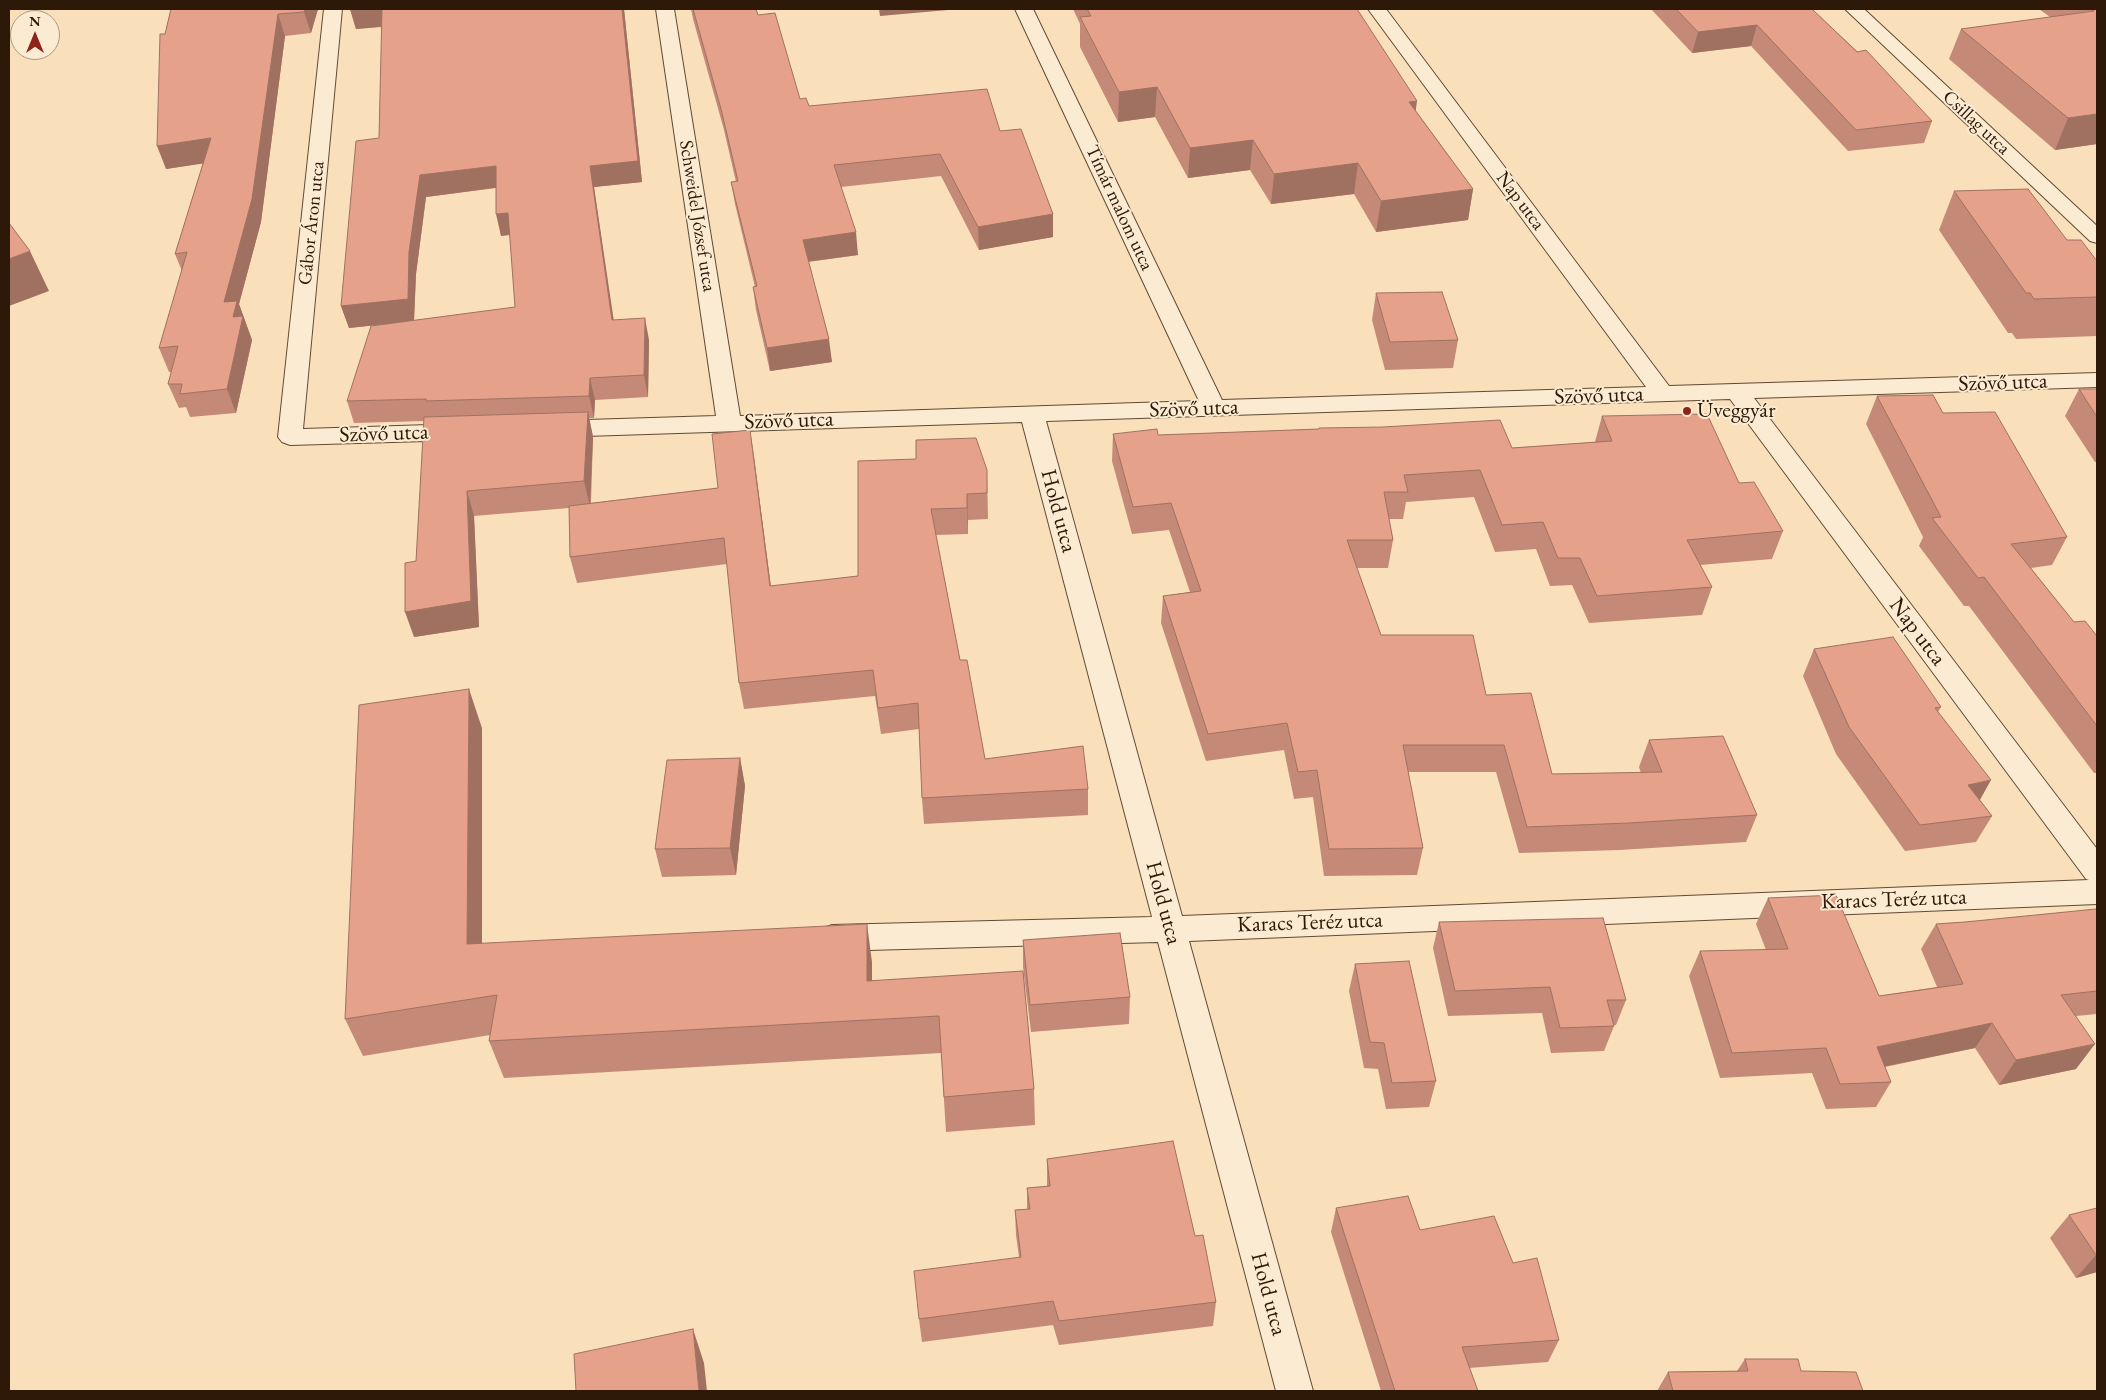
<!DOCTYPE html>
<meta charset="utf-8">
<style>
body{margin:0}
#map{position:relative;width:2106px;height:1400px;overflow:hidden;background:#f9e0ba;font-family:"EB Garamond",serif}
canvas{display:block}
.frame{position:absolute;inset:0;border:10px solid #2e1807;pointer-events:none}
.north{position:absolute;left:10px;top:10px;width:50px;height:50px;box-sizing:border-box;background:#fbebd2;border:1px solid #a99781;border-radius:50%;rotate:0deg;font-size:14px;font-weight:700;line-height:20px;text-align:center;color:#2e1807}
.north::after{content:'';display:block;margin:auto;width:18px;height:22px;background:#8f2418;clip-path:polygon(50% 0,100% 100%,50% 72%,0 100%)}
</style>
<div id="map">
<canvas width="2106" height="1400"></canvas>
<div class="frame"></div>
<div class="north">N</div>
</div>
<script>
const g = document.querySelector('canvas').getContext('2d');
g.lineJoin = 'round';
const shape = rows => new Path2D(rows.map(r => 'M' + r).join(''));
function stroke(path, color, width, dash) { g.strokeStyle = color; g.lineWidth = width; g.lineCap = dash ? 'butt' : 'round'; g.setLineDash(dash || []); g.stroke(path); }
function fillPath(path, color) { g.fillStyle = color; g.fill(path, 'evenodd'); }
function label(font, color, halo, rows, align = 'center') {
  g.font = font + ' "EB Garamond",serif'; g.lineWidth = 4; g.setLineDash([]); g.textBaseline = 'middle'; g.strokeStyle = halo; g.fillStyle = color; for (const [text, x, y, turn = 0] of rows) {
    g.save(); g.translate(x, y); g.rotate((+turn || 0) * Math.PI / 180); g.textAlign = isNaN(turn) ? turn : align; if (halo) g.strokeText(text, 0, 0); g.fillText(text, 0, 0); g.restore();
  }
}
const minor = shape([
 [324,9,342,9,303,429,461,424,469,427,473,432,469,437,461,440,290,445,282,442,278,437,324,9],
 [656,9,674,9,740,416,1199,401,1015,9,1033,9,1222,400,1646,387,1368,9,1386,9,1669,386,2097,373,2097,387,1754,398,2097,849,2097,904,1189,941,1313,1391,1276,1391,1158,942,832,951,821,947,817,938,821,929,832,925,1152,917,1022,422,554,437,546,434,542,429,546,424,554,421,716,416,656,9],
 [1730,399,2086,879,2089,880,1182,916,1046,421,1730,399],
 [1845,9,1864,9,2097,226,2097,243,2090,241,1845,9]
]);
const wall = shape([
 [171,9,318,9,311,33,285,36,261,222,239,304,252,340,236,413,190,417,186,407,179,408,168,384,172,372,169,372,159,348,182,271,175,254,203,163,166,169,165,34],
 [350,9,624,9,642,182,594,187,613,320,649,340,648,397,595,400,594,418,589,418,593,437,591,503,718,488,750,430,771,586,858,576,858,461,987,470,988,519,968,520,968,534,936,535,960,660,985,759,1088,789,1088,815,924,824,922,798,919,729,881,734,875,696,744,709,739,683,727,564,577,583,570,557,569,508,474,516,479,627,414,637,416,561,424,421,354,423,347,401,515,307,510,235,501,236,496,188,426,197,416,274,414,321,349,328,341,306,379,138,382,27,356,29],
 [691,9,756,9,758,15,800,99,809,106,1000,131,1053,237,979,250,941,176,841,187,858,255,808,262,832,362,770,371,756,310,753,287,755,287,735,204,731,182,736,182,724,130,693,19],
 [1073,9,1357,9,1416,111,1473,189,1468,220,1376,232,1354,194,1271,204,1250,170,1188,178,1155,117,1118,122,1080,47,1080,24],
 [1651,9,1812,9,1932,121,1924,143,1848,151,1751,46,1692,53],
 [2039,9,2097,9,2097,144,2055,150,1949,59,1961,29,2050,17],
 [1954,191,2067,240,2097,261,2097,336,2016,339,2012,333,2008,333,1939,230],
 [1376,293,1458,340,1453,368,1385,370,1372,320],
 [2079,389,2097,389,2097,462,2095,462,2065,416],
 [1877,396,1943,413,2067,537,2052,565,2031,568,2074,622,2097,636,2097,774,2096,773,2094,773,1969,606,1964,606,1919,546,1923,537,1866,424],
 [1602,416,1739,483,1783,531,1772,559,1700,565,1712,587,1702,615,1589,623,1572,585,1550,586,1536,549,1495,552,1474,497,1406,502,1403,519,1389,519,1393,540,1388,568,1357,568,1381,635,1486,695,1552,774,1641,773,1639,767,1649,740,1757,815,1746,842,1620,850,1519,853,1496,772,1408,772,1423,848,1417,875,1324,876,1313,797,1294,799,1284,750,1206,761,1161,623,1163,596,1190,592,1169,530,1132,534,1112,461,1113,434,1158,435,1319,429,1319,428,1512,448,1595,442],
 [1814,649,1941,707,1938,712,1980,800,1992,816,1976,842,1905,851,1836,754,1803,676],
 [482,728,482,944,872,962,872,981,1023,971,1034,1089,1035,1125,946,1132,941,1053,504,1078,489,1041,490,1035,363,1056,345,1019],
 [740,758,745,786,736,875,662,877,655,849],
 [1768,898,1879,996,1937,987,1921,949,1936,924,1965,922,2097,911,2097,1014,2076,1016,2076,1069,1999,1085,1975,1048,1885,1067,1891,1082,1876,1107,1826,1109,1812,1073,1720,1078,1689,976,1700,951,1766,950,1756,924],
 [1439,922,1626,1000,1616,1025,1614,1025,1614,1026,1604,1051,1551,1053,1542,1013,1448,1016,1433,948],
 [1023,940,1130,997,1129,1024,1031,1032,1023,967],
 [1355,964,1436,1081,1429,1107,1386,1109,1378,1069,1364,1068,1349,991],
 [1047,1159,1195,1236,1216,1302,1213,1326,1059,1345,1053,1325,922,1342,919,1319,1019,1257,1016,1235,1015,1210,1027,1209,1027,1188,1047,1186],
 [1336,1208,1420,1230,1513,1263,1559,1340,1548,1362,1469,1368,1478,1391,1381,1391,1331,1232],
 [2097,1208,2097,1272,2076,1278,2050,1238,2069,1215],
 [1745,1359,1801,1371,1863,1391,1657,1391,1668,1372,1737,1371]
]);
const shadedWall = shape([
 [305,9,318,9,311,33,304,12],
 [350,9,383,9,388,26,356,29],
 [622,9,624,9,642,182,594,187,617,342,612,320,590,166],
 [879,9,948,9,948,10,880,16],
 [278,14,285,36,261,222,239,304,252,340,236,413,227,389,224,302],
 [1757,25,1751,46,1692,53,1698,32],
 [1157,87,1155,117,1118,122,1119,92],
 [1417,101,1413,131,1409,102],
 [2097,114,2097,144,2055,150,2068,118],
 [211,138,220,161,166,169,157,146],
 [1253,140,1250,170,1188,178,1190,148],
 [1358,163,1354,194,1271,204,1274,174],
 [496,166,501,187,426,197,416,274,414,321,349,328,341,306,420,175],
 [1473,189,1468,220,1376,232,1381,201],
 [508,213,513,234,501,236,496,214],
 [1053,214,1053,237,979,250,978,227],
 [856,232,858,255,805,262,803,240],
 [30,251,49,291,9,306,9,259],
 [645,318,649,340,648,397,644,375],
 [829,339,832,362,770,371,767,348],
 [590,378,595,400,594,418,589,396],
 [588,412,593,437,590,506,584,481],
 [750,430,754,456,774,612,770,586],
 [467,491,474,516,479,627,414,637,405,612],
 [967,494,968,520,968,534,967,508],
 [469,689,482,728,482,982,467,944],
 [740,758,745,786,736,875,730,848],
 [1991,780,1976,807,1968,785],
 [867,924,872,962,872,1018,867,981],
 [1992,1023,1975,1048,1862,1071,1877,1047],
 [2095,1044,2076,1069,1999,1085,2016,1060],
 [2096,1255,2097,1255,2097,1272,2076,1278],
 [693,1329,704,1363,707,1391,699,1391]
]);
const building = shape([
 [171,9,305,9,304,12,278,14,252,199,224,302,237,301,233,317,243,316,227,389,180,394,182,384,168,384,178,346,159,348,187,252,175,254,211,138,157,146,160,34,165,34,171,9],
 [382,9,622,9,638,161,590,166,612,320,645,318,644,375,590,378,589,396,426,401,426,399,347,401,371,326,515,307,508,213,496,214,496,166,420,175,409,252,408,299,341,306,356,141,379,138,382,9],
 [693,9,756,9,758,15,775,13,800,99,806,98,809,106,987,89,1000,131,1021,129,1053,214,978,227,940,154,834,165,856,232,803,240,829,339,767,348,753,287,757,286,731,182,738,181,721,109,693,9],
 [1087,9,1357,9,1417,101,1409,102,1473,189,1381,201,1358,163,1274,174,1253,140,1190,148,1157,87,1119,92,1080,17,1091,16,1087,9],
 [1676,9,1812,9,1857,52,1866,50,1932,121,1856,130,1757,25,1698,32,1676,9],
 [2091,9,2097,9,2097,114,2068,118,1961,29,2094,11,2091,9],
 [2028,189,2067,240,2081,240,2097,261,2097,297,2034,299,2030,293,2026,293,1954,191,2028,189],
 [9,223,30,251,9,259,9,223],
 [1442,292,1458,340,1390,342,1376,293,1442,292],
 [2079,389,2097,389,2097,417,2079,389],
 [1933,395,1943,413,1995,412,2067,537,2011,544,2074,622,2085,621,2097,636,2097,726,1984,577,1978,578,1932,518,1941,517,1877,396,1933,395],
 [588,412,584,481,467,491,471,601,405,612,405,563,416,561,424,417,588,412],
 [1707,414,1739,483,1754,482,1783,531,1687,540,1712,587,1597,596,1580,558,1558,558,1543,522,1502,525,1480,470,1404,475,1408,492,1384,492,1393,540,1347,540,1381,635,1473,635,1486,695,1531,693,1552,774,1662,772,1649,740,1723,736,1757,815,1629,823,1527,827,1504,745,1403,745,1423,848,1329,849,1317,770,1298,772,1287,723,1208,734,1163,596,1201,591,1171,503,1133,507,1113,434,1157,429,1158,435,1319,429,1319,428,1383,427,1500,420,1512,448,1612,441,1602,416,1707,414],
 [750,430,770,586,858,576,858,461,916,459,916,440,976,438,987,470,987,493,967,494,967,508,931,509,960,660,967,660,985,759,1083,746,1088,789,922,798,918,703,878,708,873,670,739,683,724,538,570,557,569,506,718,488,712,434,750,430],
 [1893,637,1941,707,1935,708,1991,780,1968,785,1992,816,1920,825,1849,727,1814,649,1893,637],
 [469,689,467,944,867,924,867,981,1023,971,1034,1089,944,1097,939,1016,489,1041,497,995,345,1019,359,705,469,689],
 [740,758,730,848,655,849,667,760,740,758],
 [1836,895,1879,996,1963,984,1936,924,1965,922,2096,909,2097,911,2097,991,2061,995,2095,1044,2016,1060,1992,1023,1877,1047,1891,1082,1840,1084,1826,1048,1732,1053,1700,951,1788,949,1768,898,1836,895],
 [1603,918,1626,1000,1607,1000,1614,1026,1560,1028,1550,987,1455,991,1439,922,1603,918],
 [1120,933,1130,997,1030,1005,1023,940,1120,933],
 [1409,961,1436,1081,1392,1083,1384,1043,1370,1042,1355,964,1409,961],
 [1173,1141,1195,1236,1203,1235,1216,1302,1059,1321,1053,1301,919,1319,914,1271,1021,1257,1015,1210,1030,1209,1027,1188,1050,1186,1047,1159,1173,1141],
 [1408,1196,1420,1230,1494,1216,1513,1263,1537,1258,1559,1340,1462,1347,1478,1391,1395,1391,1336,1208,1408,1196],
 [2097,1208,2097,1255,2096,1255,2069,1215,2097,1208],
 [693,1329,699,1391,576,1391,574,1354,693,1329],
 [1745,1359,1798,1359,1801,1371,1856,1372,1863,1391,1673,1391,1668,1372,1748,1371,1745,1359]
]);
const markers = [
 [1687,411,5,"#8f2418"]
];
const farStreetnames = [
 ["Csillag utca",1976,123,43],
 ["Nap utca",1520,201,53],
 ["Tímár malom utca",1119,208,65],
 ["Schweidel József utca",697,216,81],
 ["Gábor Áron utca",312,223,-84]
];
const streetNames = [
 ["Szövő utca",2003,383,-2],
 ["Szövő utca",1599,396,-2],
 ["Szövő utca",1194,409,-2],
 ["Szövő utca",789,421,-2],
 ["Szövő utca",384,434,-2],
 ["Hold utca",1058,511,75],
 ["Nap utca",1917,632,53],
 ["Karacs Teréz utca",1894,900,-2],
 ["Hold utca",1163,903,75],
 ["Karacs Teréz utca",1310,923,-2],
 ["Hold utca",1268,1294,75]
];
const poiNames = [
 ["Üveggyár",1697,411]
];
stroke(minor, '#614a34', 2);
fillPath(minor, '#fbebd2');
fillPath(wall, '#c58a77');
fillPath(shadedWall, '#a07161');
fillPath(building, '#e5a18a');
stroke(building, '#a07161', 1);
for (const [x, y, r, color] of markers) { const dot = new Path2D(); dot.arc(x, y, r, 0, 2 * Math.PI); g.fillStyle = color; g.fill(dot); stroke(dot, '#fbebd2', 2); }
label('19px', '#2e1807', '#fbebd2', farStreetnames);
label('22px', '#2e1807', '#fbebd2', streetNames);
label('22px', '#2e1807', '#fbebd2', poiNames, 'left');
</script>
